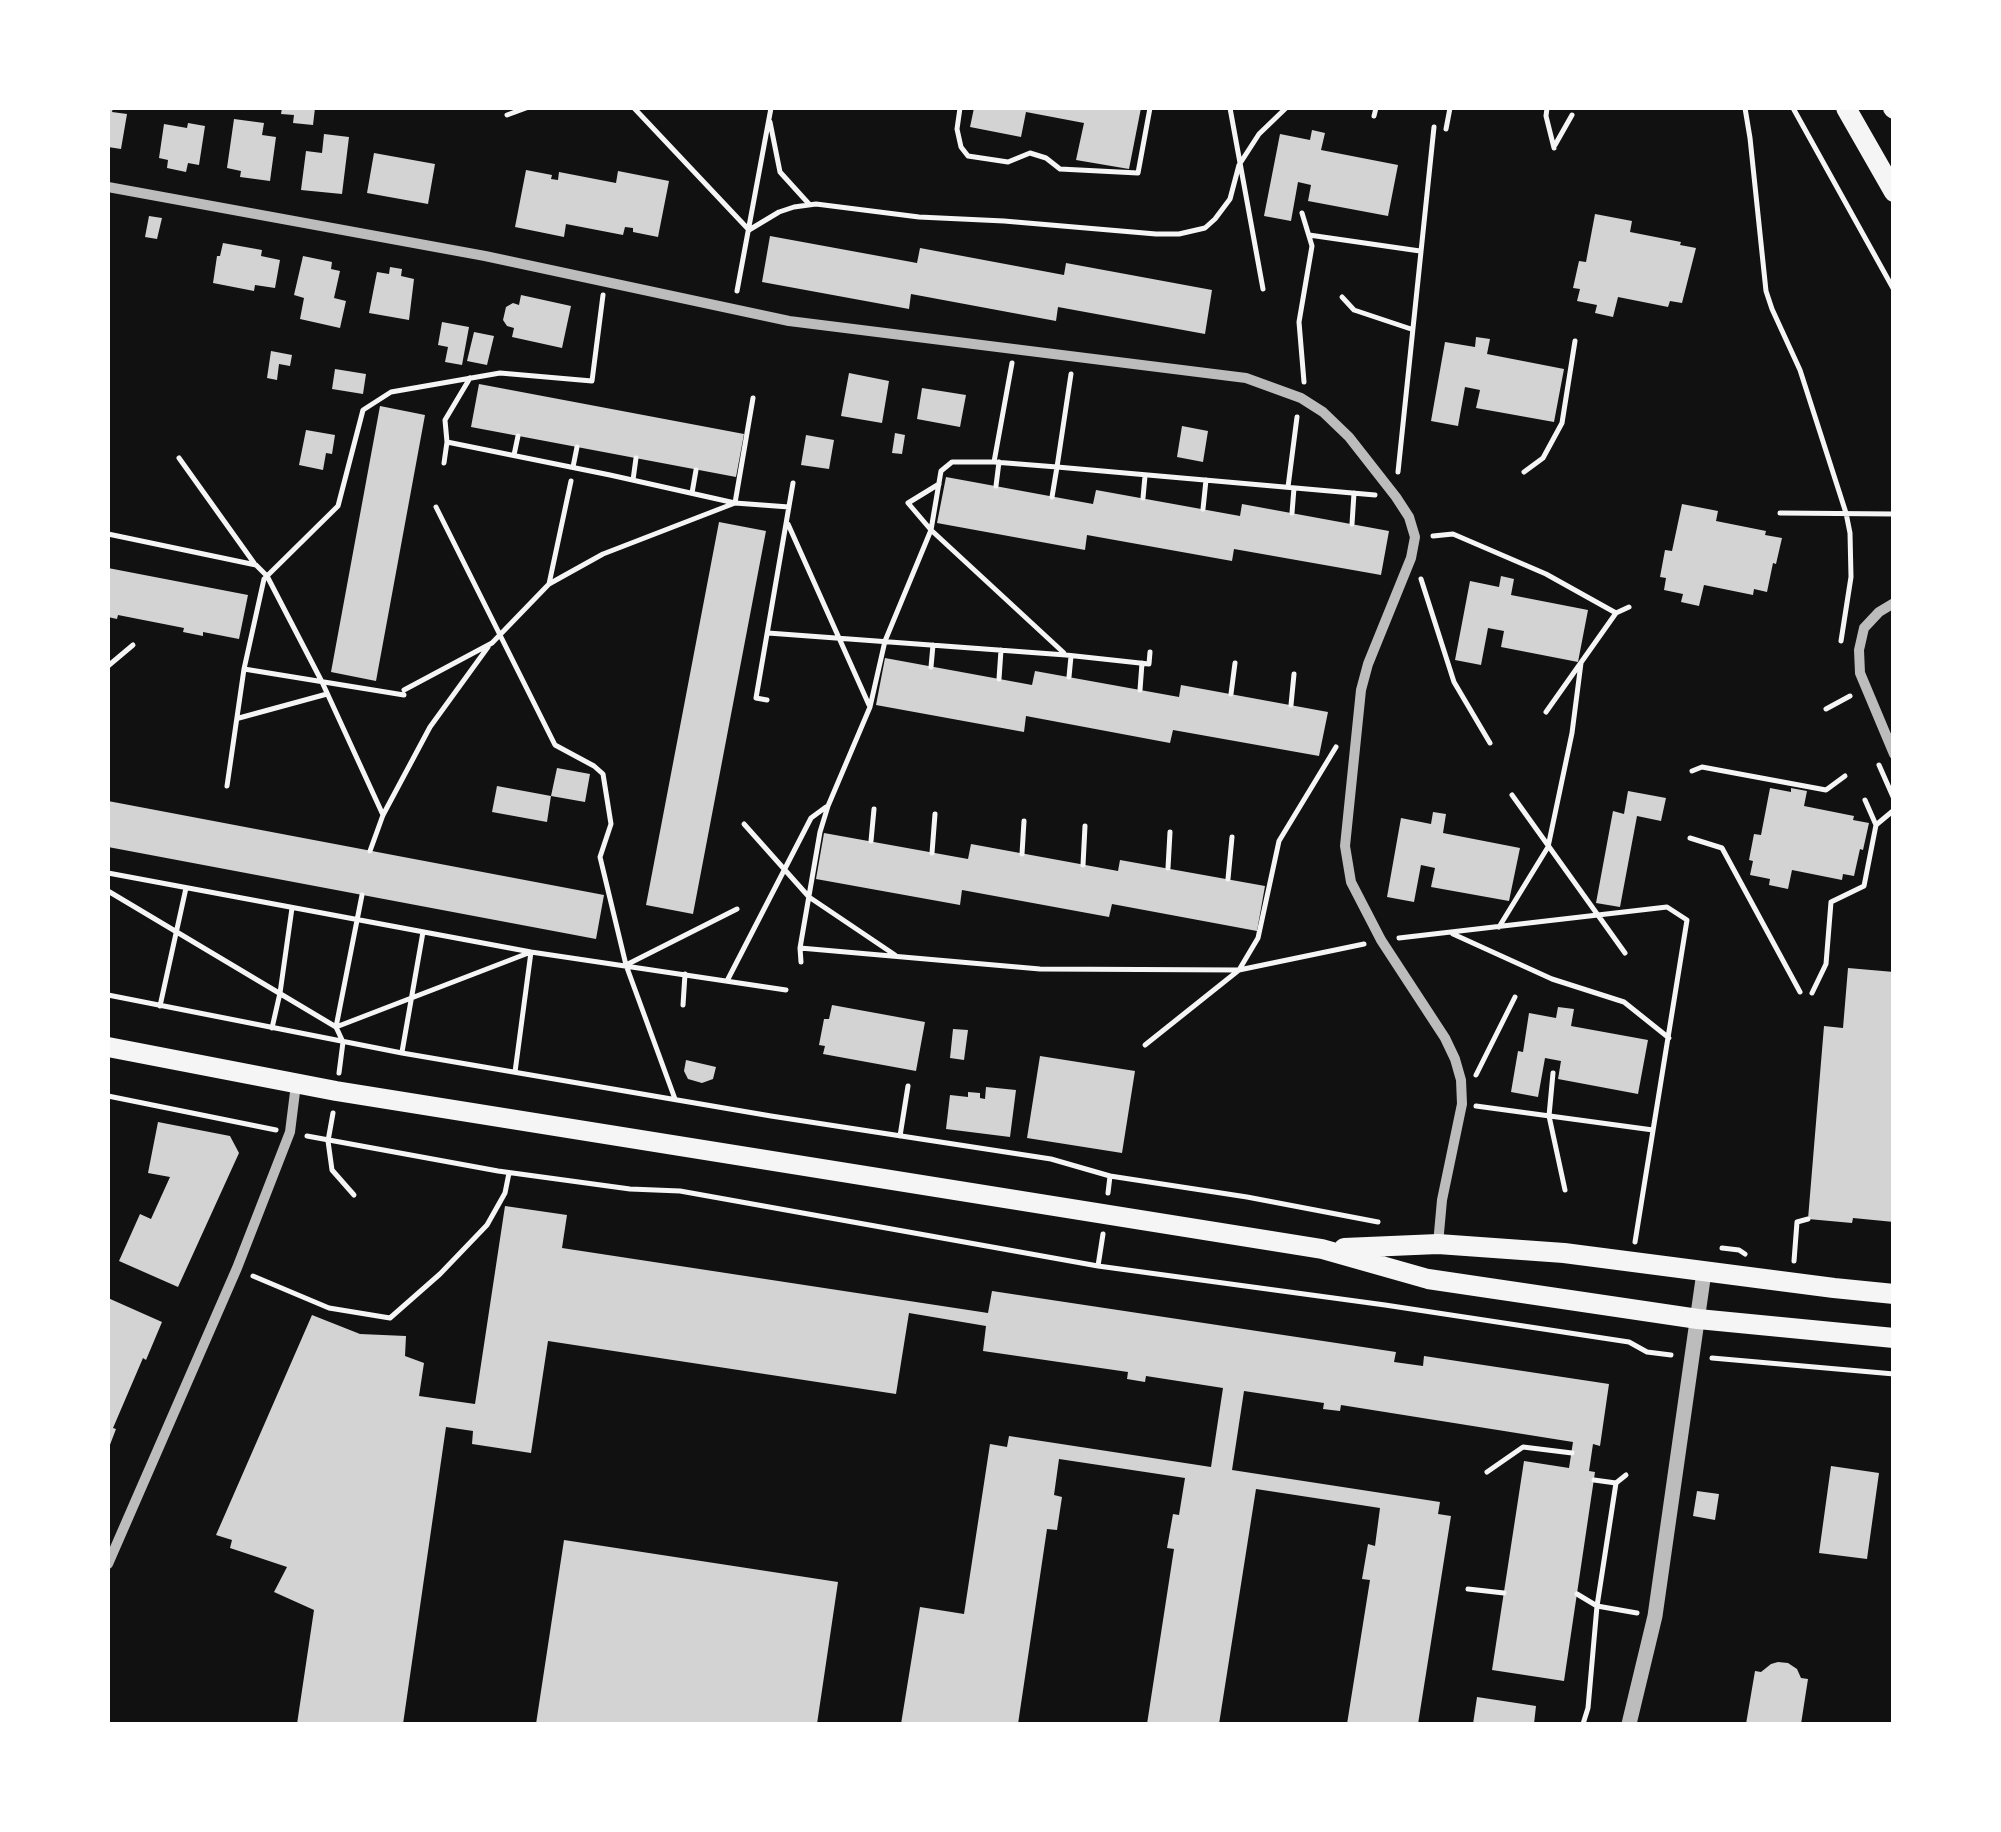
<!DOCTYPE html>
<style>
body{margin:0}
#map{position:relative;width:2001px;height:1832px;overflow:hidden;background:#111;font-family:Inter,sans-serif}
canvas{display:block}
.frame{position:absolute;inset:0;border:110px solid #fff;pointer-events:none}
</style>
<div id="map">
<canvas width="2001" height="1832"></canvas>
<div class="frame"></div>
</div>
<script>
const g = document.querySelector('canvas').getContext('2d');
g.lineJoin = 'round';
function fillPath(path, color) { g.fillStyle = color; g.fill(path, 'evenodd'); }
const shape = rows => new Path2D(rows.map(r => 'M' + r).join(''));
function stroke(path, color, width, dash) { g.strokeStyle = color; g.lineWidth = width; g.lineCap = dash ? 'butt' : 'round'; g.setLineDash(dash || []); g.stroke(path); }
const building = shape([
 [108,108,113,108,112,112,127,114,121,149,108,147],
 [282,108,315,108,313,125,293,123,294,115,281,114],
 [974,108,1141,108,1129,169,1076,160,1084,123,1026,112,1021,137,970,127],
 [234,119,264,123,262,135,276,137,270,181,240,177,241,171,227,168],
 [188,123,205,126,199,165,188,163,186,172,167,168,168,160,159,158,164,124,187,128],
 [1312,130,1325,133,1321,150,1398,165,1388,216,1308,201,1311,185,1298,182,1291,221,1264,216,1280,134,1310,140],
 [324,134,349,137,342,194,301,190,306,151,322,153],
 [374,153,435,164,428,204,367,193],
 [526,170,552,175,551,179,558,180,559,172,616,183,618,171,669,181,658,237,633,232,633,228,625,227,623,235,566,224,564,237,515,227],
 [1595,214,1632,221,1630,232,1681,242,1680,245,1696,248,1682,303,1670,301,1668,307,1618,297,1613,317,1595,313,1597,305,1577,301,1580,289,1573,288,1579,261,1586,262],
 [149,216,162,218,157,239,145,237],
 [770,236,917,263,920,248,1064,275,1066,263,1212,290,1205,334,1058,307,1056,321,911,294,909,309,762,282],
 [223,243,262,250,261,256,280,260,275,288,255,285,254,291,213,283,217,256,220,256],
 [303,256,332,262,331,269,340,271,334,298,346,301,340,328,300,319,304,298,294,295],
 [390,267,402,269,401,276,414,279,409,320,369,313,377,272,389,274],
 [521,295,571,306,562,348,512,337,514,328,507,326,503,320,506,307,513,303,519,305],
 [442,322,469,327,462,365,445,362,448,347,438,345],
 [474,332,494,336,487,365,467,361],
 [1476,337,1490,339,1487,354,1564,369,1554,422,1476,408,1480,390,1465,387,1458,426,1431,421,1445,342,1475,347],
 [271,351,292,355,290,366,279,364,277,380,267,378],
 [335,369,366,374,363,394,332,389],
 [849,373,889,381,882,423,841,416],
 [479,384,744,434,736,477,471,427],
 [922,388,966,395,960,427,917,419],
 [380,406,425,415,376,681,331,672],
 [1182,426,1208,431,1203,462,1177,457],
 [306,430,335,435,332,454,326,453,323,470,299,465],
 [895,433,905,435,902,454,892,453],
 [806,435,834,440,829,469,801,465],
 [946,477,1093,504,1096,490,1240,516,1242,504,1389,531,1381,575,1234,549,1232,561,1087,535,1085,550,937,523],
 [1682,504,1718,511,1716,521,1766,531,1765,535,1782,538,1776,564,1773,563,1767,592,1754,589,1753,595,1704,585,1699,606,1681,602,1683,594,1664,590,1666,578,1660,577,1665,550,1672,551],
 [719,522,766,531,693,914,646,905],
 [108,568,248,595,239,639,203,632,203,636,183,632,184,628,118,615,117,619,108,617],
 [1501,576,1514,579,1511,595,1588,610,1578,662,1501,647,1504,631,1488,628,1481,665,1455,660,1470,581,1499,587],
 [885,658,1032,685,1035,671,1179,697,1181,685,1328,712,1319,756,1173,730,1170,743,1026,716,1024,732,876,705],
 [557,768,590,774,585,802,551,796],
 [497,786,551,796,547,822,492,812],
 [1770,788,1791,792,1791,788,1807,791,1804,806,1854,816,1853,820,1869,823,1863,850,1860,849,1854,876,1843,874,1842,880,1792,870,1788,889,1769,885,1770,879,1750,875,1753,861,1749,860,1754,834,1761,835],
 [1628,791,1666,798,1661,821,1637,816,1620,907,1596,903,1613,811,1624,814],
 [108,801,604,895,596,939,108,847],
 [1433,812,1446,814,1443,833,1520,848,1509,901,1431,887,1435,868,1421,865,1414,902,1387,897,1401,818,1431,824],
 [824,833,968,859,971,844,1118,871,1120,860,1265,886,1257,931,1112,904,1109,917,962,890,960,905,816,879],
 [1848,968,1894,972,1894,1222,1853,1218,1852,1223,1808,1219,1824,1026,1843,1028],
 [832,1005,925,1022,916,1071,823,1054,825,1046,819,1045,824,1019,829,1019],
 [1558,1007,1574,1009,1571,1026,1648,1040,1638,1094,1558,1079,1561,1061,1545,1058,1538,1097,1511,1092,1518,1051,1523,1052,1529,1013,1556,1018],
 [953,1029,968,1030,964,1060,950,1058],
 [1040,1056,1135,1071,1122,1153,1027,1138],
 [686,1060,716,1067,713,1079,702,1083,688,1079,684,1071],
 [986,1087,1016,1090,1010,1137,946,1129,950,1095,968,1097,968,1092,980,1093,980,1098,985,1099],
 [158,1122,230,1136,239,1153,178,1287,119,1261,140,1214,151,1219,170,1177,148,1173],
 [505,1206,567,1215,562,1248,988,1313,992,1291,1396,1352,1394,1362,1423,1366,1424,1356,1609,1384,1600,1446,1593,1444,1589,1471,1595,1472,1564,1681,1492,1670,1524,1461,1569,1468,1573,1442,1341,1405,1340,1411,1323,1409,1324,1403,1244,1391,1232,1470,1440,1502,1438,1514,1451,1516,1418,1724,1347,1724,1370,1580,1362,1579,1368,1544,1375,1546,1380,1508,1256,1489,1219,1724,1147,1724,1174,1549,1167,1548,1173,1514,1179,1515,1185,1478,1059,1459,1054,1495,1062,1497,1057,1530,1047,1529,1018,1724,901,1724,920,1607,964,1614,990,1444,1007,1447,1009,1436,1211,1467,1223,1388,1146,1376,1145,1382,1127,1379,1128,1372,983,1351,986,1326,909,1313,896,1394,548,1341,531,1453,472,1444,473,1431,446,1427,403,1724,297,1724,314,1610,274,1592,287,1567,230,1548,232,1540,216,1535,312,1315,360,1334,406,1336,405,1356,424,1363,419,1396,475,1404],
 [108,1298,162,1322,146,1360,143,1358,113,1428,116,1429,108,1450],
 [1831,1466,1879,1473,1867,1559,1819,1553],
 [1697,1491,1719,1494,1715,1520,1693,1516],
 [564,1540,838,1582,817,1724,536,1724],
 [1778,1662,1788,1663,1797,1669,1801,1678,1808,1679,1801,1724,1746,1724,1755,1671,1761,1672,1771,1664],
 [1477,1697,1536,1706,1534,1724,1473,1724]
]);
const path = shape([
 [634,108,749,230],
 [960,108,957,129,961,147,968,156,1008,162,1030,153,1046,158,1060,169,1138,173,1150,108],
 [1230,108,1263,289],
 [1547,108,1546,116,1554,148],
 [1745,108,1750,138,1766,291,1772,309,1800,370,1846,513,1850,533,1851,577,1841,641],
 [1793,108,1894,290],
 [507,115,526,108],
 [1374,116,1376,108],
 [770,122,780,172,809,204],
 [1446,129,1450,108],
 [1555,145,1572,115],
 [1302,213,1312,246,1299,322,1304,382],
 [749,230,779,212,794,207,816,204,919,217,1004,221,1156,234,1179,234,1205,228,1215,219,1230,199,1239,165,1259,134,1286,108],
 [1309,235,1420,251],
 [737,291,771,108],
 [1342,297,1354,310,1411,329],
 [1071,374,1057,467,1375,495],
 [447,442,445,420,470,378],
 [514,455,518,436],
 [179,458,254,563],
 [994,462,1012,363],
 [444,463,447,442,610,475,735,503,753,398],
 [573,467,577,447],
 [1398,472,1434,127],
 [1524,472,1543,458,1562,423,1575,341],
 [633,480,636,458],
 [939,484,908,503,931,530,1064,653],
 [996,486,999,462],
 [1288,487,1297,417],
 [692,493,696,470],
 [1143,498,1145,476],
 [436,507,555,745,594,766,603,774,611,824,600,857,626,965,675,1099],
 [1203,509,1206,480],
 [1292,513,1294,488],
 [1780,513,1894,514],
 [788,524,869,705],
 [1352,524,1354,493],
 [108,534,256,565,267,576,322,682,383,815],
 [1433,536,1453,534,1546,574,1616,613],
 [1421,579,1454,682,1490,743],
 [549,584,571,481],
 [768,633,1066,655,1149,664,1150,652],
 [108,666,133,645],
 [931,667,933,645],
 [244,669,404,695],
 [1069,677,1071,656],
 [999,679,1001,650],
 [404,690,492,643,549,584,603,554,735,503,789,507],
 [1140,690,1142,663],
 [1231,694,1235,663],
 [767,700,756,698,793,483],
 [1291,705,1294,674],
 [1826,709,1850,696],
 [1546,712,1616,613,1629,607],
 [239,718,327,694],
 [1879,765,1894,799],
 [1692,771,1702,767,1826,790,1845,776],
 [227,786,244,669,264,579,338,506,363,410,391,392,500,373,592,381,603,295],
 [1512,795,1625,953],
 [744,824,809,897,895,955],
 [1876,825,1894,810],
 [1690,838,1722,848,1800,992],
 [871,841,874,809],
 [370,851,383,815,430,727,488,647],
 [932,853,935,814],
 [1022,854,1024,821],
 [1083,865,1085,826],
 [1168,868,1170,832],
 [108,873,531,952,786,990],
 [1228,879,1232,837],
 [108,891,336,1027,531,952,515,1072],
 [1499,927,1548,847,1572,733,1581,663],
 [1453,934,1552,979,1624,1002,1669,1038],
 [1399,938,1667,907,1687,920,1635,1242],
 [800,948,820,832,828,806,870,707,885,641,931,530,941,471,952,462,994,462,1057,467,1052,497],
 [801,962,800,948,1040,969,1239,970,1364,944],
 [628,964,737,909],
 [727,981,811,818,826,807],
 [1812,993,1826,964,1831,902,1864,886,1876,825,1865,800],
 [108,995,402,1053,771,1116,1051,1159,1110,1176],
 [683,1005,685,974],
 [160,1006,186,888],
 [272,1028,280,993,292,908],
 [1145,1045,1239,970,1258,938,1279,841,1336,747],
 [402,1052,423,932],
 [339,1073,343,1042,336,1027,362,895],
 [1553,1073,1549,1116,1565,1190],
 [1476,1075,1515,997],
 [108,1096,276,1130],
 [1476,1106,1653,1130],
 [333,1113,328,1141,332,1170,354,1195],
 [307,1136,498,1171,630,1189,680,1191,1098,1266,1385,1305,1629,1342,1647,1352,1671,1355],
 [900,1136,908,1086],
 [1108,1193,1110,1176,1247,1197,1378,1222],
 [1722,1248,1739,1250,1745,1254],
 [1794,1261,1797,1222,1808,1219],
 [1098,1266,1103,1234],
 [253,1276,329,1308,390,1318,440,1274,487,1225,505,1193,509,1173],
 [1712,1358,1894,1374],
 [1487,1472,1523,1447,1572,1453],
 [1616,1483,1626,1475],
 [1468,1589,1504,1593],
 [1577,1594,1597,1606,1637,1613],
 [1583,1724,1588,1708,1597,1606,1616,1483,1594,1480]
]);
const minor = shape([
 [108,187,485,256,789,321,1246,378,1301,398,1323,412,1349,437,1396,497,1409,517,1415,537,1411,558,1368,664,1361,690,1345,846,1351,882,1381,940,1445,1038,1455,1059,1461,1080,1462,1104,1442,1200,1438,1244],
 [1894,603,1879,612,1864,628,1859,650,1860,673,1894,754],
 [108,1564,237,1268,290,1132,296,1084]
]);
const tertiary = shape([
 [1629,1724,1655,1616,1704,1272]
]);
const primary = shape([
 [1846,108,1894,192],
 [1893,108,1894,109],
 [108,1047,336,1091,1322,1249,1428,1279,1698,1319,1894,1338],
 [1344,1248,1438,1244,1564,1253,1834,1288,1894,1294]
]);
fillPath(building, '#d3d3d3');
stroke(path, '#f5f5f5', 5);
stroke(minor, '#bcbcbc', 10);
stroke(tertiary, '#bcbcbc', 15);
stroke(primary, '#f5f5f5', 20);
</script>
